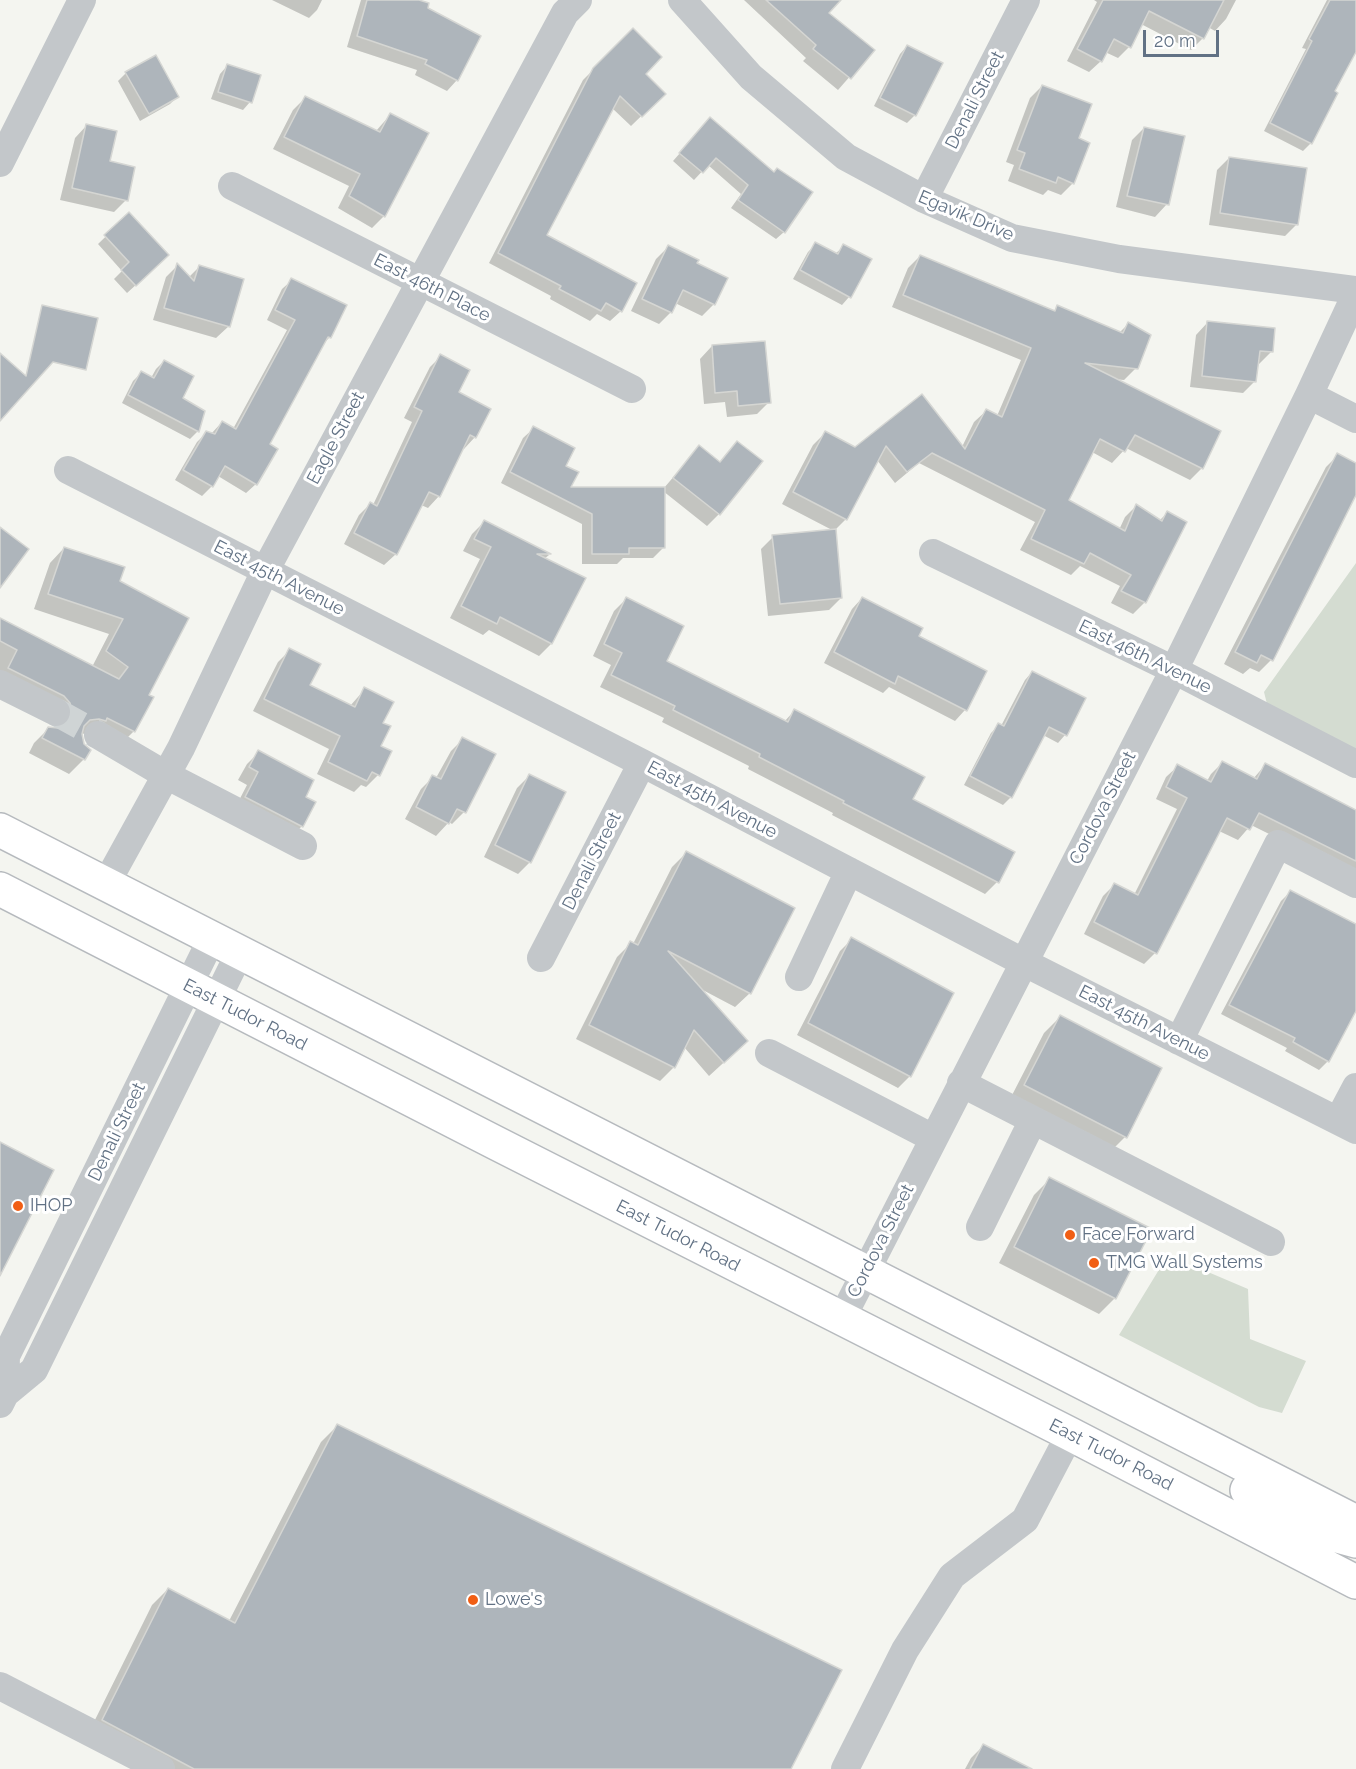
<!DOCTYPE html>
<style>
body{margin:0}
#map{position:relative;width:1356px;height:1769px;overflow:hidden;background:#f4f5f0;font-family:Raleway,sans-serif}
canvas{display:block}
.scale{position:absolute;left:1143px;top:30px;width:76px;height:27px;box-sizing:border-box;border:3px solid #617184;border-top:0;padding-left:8px;font-size:18px;line-height:21px;white-space:nowrap;color:#617184;-webkit-text-stroke:4px #fff;paint-order:stroke}
</style>
<div id="map">
<canvas width="1356" height="1769"></canvas>
<div class="scale">20 m</div>
</div>
<script>
const g = document.querySelector('canvas').getContext('2d');
g.lineJoin = 'round';
function fillPath(path, color) { g.fillStyle = color; g.fill(path, 'evenodd'); }
const shape = rows => new Path2D(rows.map(r => 'M' + r).join(''));
function stroke(path, color, width, dash) { g.strokeStyle = color; g.lineWidth = width; g.lineCap = dash ? 'butt' : 'round'; g.setLineDash(dash || []); g.stroke(path); }
function label(font, color, halo, rows, align = 'center') {
  g.font = font + ' Raleway,sans-serif'; g.lineWidth = 6; g.setLineDash([]); g.textBaseline = 'middle'; g.strokeStyle = halo; g.fillStyle = color; for (const [text, x, y, turn = 0] of rows) {
    g.save(); g.translate(x, y); g.rotate((+turn || 0) * Math.PI / 180); g.textAlign = isNaN(turn) ? turn : align; if (halo) g.strokeText(text, 0, 0); g.fillText(text, 0, 0); g.restore();
  }
}
const green = shape([
 [1356,563,1356,750,1267,704,1264,692],
 [1168,1255,1248,1289,1250,1339,1306,1361,1282,1413,1259,1407,1119,1335]
]);
const shadow = shape([
 [272,0,322,0,317,10,309,18],
 [361,0,414,0,426,9,457,80,447,91,415,75,417,70,347,47],
 [744,0,836,0,827,13,873,50,838,90,803,61,806,58],
 [1094,0,1236,0,1226,19,1215,31,1208,27,1203,38,1191,50,1141,24,1129,47,1118,58,1105,52,1101,61,1089,72,1067,61,1097,2],
 [1327,0,1356,1,1356,49,1333,92,1311,143,1303,151,1264,131,1306,49,1302,48],
 [633,30,644,74,664,94,631,126,612,108,545,235,621,311,610,321,597,314,590,321,550,299,551,296,489,263,583,80],
 [907,46,915,115,907,123,874,106,900,54],
 [227,66,250,102,243,110,211,99,220,74],
 [126,73,177,97,170,104,140,121,118,81],
 [1042,86,1077,139,1073,183,1061,195,1048,190,1043,195,1008,181,1014,165,1006,162,1030,98],
 [305,98,376,131,390,115,384,216,372,228,338,208,349,186,273,149,293,110],
 [710,119,784,232,776,239,731,208,741,194,708,165,694,180,673,161],
 [87,125,108,163,126,200,114,212,60,200,75,138],
 [1144,128,1167,204,1155,217,1116,207,1132,140],
 [1229,158,1297,224,1285,236,1209,225,1217,170],
 [129,214,160,263,127,293,114,279,122,271,98,244],
 [816,244,835,254,844,246,849,297,842,305,793,279,808,252],
 [668,247,695,264,714,304,702,316,675,303,671,312,659,324,631,311,656,259],
 [920,256,1053,312,1057,307,1119,333,1128,324,1136,368,1124,380,1113,379,1202,468,1190,480,1126,448,1112,463,1092,452,1067,501,1119,530,1125,517,1136,506,1159,521,1167,513,1185,523,1145,602,1133,614,1111,603,1120,586,1080,566,1071,575,1020,550,1035,522,919,463,895,483,877,460,846,519,834,531,841,598,829,610,768,616,761,549,773,537,834,531,782,504,813,445,825,433,855,449,922,396,962,447,974,422,986,411,997,416,1021,360,892,307,908,268],
 [177,266,188,278,199,267,229,326,216,338,153,320,166,277],
 [292,280,330,337,322,345,268,445,256,484,246,493,218,476,212,486,202,496,175,480,197,442,207,432,211,434,222,422,233,429,287,330,267,320,282,289],
 [1208,322,1271,352,1259,364,1257,364,1255,381,1243,393,1190,387,1196,335],
 [712,346,769,402,757,414,727,417,725,402,704,404,700,359],
 [441,356,475,437,464,449,462,448,439,496,428,508,421,505,396,554,384,565,344,544,359,515,370,504,373,505,412,422,404,418,430,367],
 [164,361,198,431,190,439,122,403,133,381,141,373,151,378,156,369],
 [534,428,564,467,569,489,664,488,699,447,719,463,737,443,719,514,707,526,663,491,664,547,653,558,623,558,617,564,582,564,582,524,501,483,523,438],
 [1338,455,1356,464,1356,492,1271,660,1259,672,1250,668,1243,674,1224,664,1326,467],
 [484,522,549,555,544,559,584,579,551,644,539,656,489,630,483,635,450,618,480,559,463,551,472,534],
 [64,548,118,582,147,695,134,731,119,746,90,735,80,733,84,759,69,774,29,753,34,743,49,728,57,730,58,726,55,717,0,686,0,619,92,667,109,634,34,609,50,563],
 [862,598,917,637,985,672,965,710,955,721,889,687,883,693,824,663,852,609],
 [626,599,665,662,784,722,794,711,911,800,997,882,985,894,832,815,833,813,748,769,749,766,662,722,664,718,600,687,611,665,593,656,614,611],
 [290,650,308,686,350,706,365,689,381,723,379,746,390,751,378,775,366,787,361,785,354,792,317,774,329,749,253,711,278,662],
 [1032,672,1065,735,1058,743,1043,735,1011,797,1003,805,964,785,991,733,999,725,1001,726,1025,680],
 [463,739,464,812,452,824,449,822,436,836,405,819,421,789,433,777,436,778,451,751],
 [259,752,304,797,314,803,302,826,290,838,234,810,247,785,238,780,247,764],
 [1222,763,1253,779,1265,765,1356,811,1356,877,1251,825,1238,840,1219,831,1155,953,1144,964,1084,934,1103,896,1114,885,1134,895,1177,809,1156,799,1166,777,1178,766,1207,781,1211,774],
 [529,776,530,862,518,874,484,857,517,788],
 [686,853,750,993,735,1007,699,988,732,1055,709,1076,684,1047,674,1067,660,1081,576,1039,617,957,631,943,633,944,672,867],
 [1290,892,1356,924,1356,1005,1328,1061,1319,1070,1285,1051,1287,1048,1221,1014,1281,901],
 [852,939,910,1076,898,1088,797,1035,840,951],
 [1060,1017,1125,1137,1109,1153,1009,1101,1044,1033],
 [1050,1179,1115,1298,1099,1314,999,1263,1034,1195],
 [337,1426,790,1769,147,1769,87,1736,152,1605,168,1589,229,1621,321,1442],
 [983,1746,1029,1769,965,1769,971,1758]
]);
const building = shape([
 [367,0,419,0,429,3,428,8,481,36,458,81,425,64,427,60,357,36,367,0],
 [766,0,841,0,829,13,875,50,851,79,813,49,816,45,766,0],
 [1103,0,1224,0,1204,39,1149,11,1131,48,1114,39,1102,62,1077,49,1103,0],
 [1330,0,1356,0,1356,52,1335,91,1338,93,1312,144,1270,123,1312,41,1309,39,1330,0],
 [633,28,662,57,646,74,666,94,642,117,620,96,547,235,637,283,622,312,606,303,601,311,559,289,561,286,498,253,593,68,633,28],
 [907,45,943,63,916,116,880,98,907,45],
 [156,55,179,97,149,114,125,72,156,55],
 [227,64,261,75,252,103,218,92,227,64],
 [1042,85,1092,104,1079,138,1090,143,1074,184,1058,177,1056,183,1019,169,1025,153,1017,150,1042,85],
 [305,96,380,132,390,113,429,133,385,217,349,196,360,174,284,137,305,96],
 [710,117,774,172,777,168,813,192,785,233,738,200,748,185,716,158,703,173,679,153,710,117],
 [86,124,117,131,110,161,135,167,128,201,72,188,86,124],
 [1144,127,1185,136,1169,205,1127,196,1144,127],
 [1229,157,1307,168,1298,225,1220,213,1229,157],
 [129,212,169,255,136,286,121,270,129,262,104,235,129,212],
 [815,242,838,254,843,244,872,259,851,298,800,270,815,242],
 [668,245,699,260,697,263,728,278,715,305,683,290,672,313,642,299,668,245],
 [920,255,1055,311,1057,305,1123,333,1128,322,1151,335,1138,369,1085,363,1221,431,1203,469,1135,435,1125,452,1100,439,1069,500,1125,531,1136,504,1162,521,1167,511,1187,522,1146,603,1121,591,1131,575,1090,553,1084,564,1031,539,1045,510,932,453,907,472,886,446,847,520,793,492,825,431,855,447,922,394,965,449,986,409,1002,417,1031,348,903,295,920,255],
 [177,263,194,281,199,265,244,279,230,327,164,308,177,263],
 [291,278,347,305,331,338,328,337,270,444,278,449,257,485,225,466,213,487,183,470,206,431,215,434,222,421,236,429,295,320,275,310,291,278],
 [42,305,98,318,86,370,53,362,0,421,0,353,26,376,42,305],
 [1207,321,1275,328,1273,352,1260,351,1256,382,1202,376,1207,321],
 [765,341,771,403,738,406,737,391,715,393,712,345,765,341],
 [440,354,470,370,459,392,491,409,476,438,470,435,440,497,429,492,397,555,354,533,370,502,377,506,422,411,414,407,440,354],
 [164,360,194,376,183,398,205,411,199,432,128,395,141,371,154,378,164,360],
 [533,426,575,448,566,466,579,472,571,487,665,487,665,548,629,548,629,554,592,554,592,514,510,472,533,426],
 [737,441,763,461,720,515,673,478,699,445,720,462,737,441],
 [1337,453,1356,463,1356,495,1273,661,1261,655,1257,663,1235,652,1337,453],
 [484,520,551,554,537,554,586,578,552,644,500,617,497,624,461,606,491,547,474,539,484,520],
 [0,527,29,549,0,588,0,527],
 [836,529,842,598,780,604,772,535,836,529],
 [64,547,125,567,120,581,189,618,149,695,154,697,135,732,107,718,106,721,99,719,90,720,84,726,82,734,84,744,91,750,85,760,42,738,48,727,58,728,65,726,70,720,72,712,70,703,64,696,8,668,17,650,0,641,0,618,119,679,128,667,106,651,123,619,48,594,64,547],
 [626,597,684,626,667,661,788,722,794,709,925,777,913,799,1015,852,999,883,843,803,844,801,759,757,760,754,673,710,675,706,611,675,622,653,604,644,626,597],
 [862,597,923,628,919,636,987,671,967,711,898,676,895,684,834,652,862,597],
 [289,648,321,664,310,685,355,707,364,687,394,702,383,723,391,726,381,746,392,751,380,776,372,772,367,781,328,762,340,736,264,699,289,648],
 [1032,671,1086,698,1067,736,1049,727,1012,798,970,776,998,723,1004,726,1032,671],
 [462,737,496,754,466,813,457,809,449,824,416,807,432,775,441,779,462,737],
 [258,750,314,780,306,797,316,802,303,827,245,797,258,772,249,767,258,750],
 [1222,761,1257,779,1265,763,1356,810,1356,861,1259,813,1250,830,1227,818,1157,954,1094,922,1114,883,1138,895,1187,798,1166,787,1177,764,1211,782,1222,761],
 [529,774,566,792,531,863,495,845,529,774],
 [686,851,795,908,751,994,668,951,748,1041,724,1063,694,1030,675,1068,589,1025,630,941,638,945,686,851],
 [1290,890,1356,924,1356,1011,1329,1062,1293,1042,1295,1038,1229,1005,1290,890],
 [851,937,954,993,911,1077,808,1023,851,937],
 [1060,1015,1162,1068,1127,1138,1024,1085,1060,1015],
 [0,1142,54,1170,0,1276,0,1142],
 [1049,1177,1152,1229,1116,1299,1014,1247,1049,1177],
 [337,1424,842,1670,791,1769,194,1769,102,1720,168,1588,235,1623,337,1424],
 [983,1744,1032,1769,970,1769,983,1744]
]);
const minorTunnel = shape([
 [56,712,98,735]
]);
const minor = shape([
 [682,0,751,77,846,157,924,199,1012,238,1119,259,1356,290],
 [0,163,82,0],
 [232,186,632,389],
 [924,199,1026,0],
 [1309,395,1356,419],
 [68,470,642,763,1023,962,1356,1130],
 [933,553,1174,670,1356,764],
 [0,684,56,712],
 [98,735,166,775,303,846],
 [106,884,181,748,265,571,565,13,578,0],
 [541,958,642,763],
 [799,977,849,871],
 [1179,1041,1278,844,1356,884],
 [769,1053,933,1138],
 [961,1083,1271,1242],
 [1338,1121,1356,1087],
 [980,1227,1033,1120],
 [842,1318,1174,670,1309,395,1356,294],
 [5,1394,6,1356,212,938],
 [0,1404,5,1394,34,1370,240,952],
 [0,1686,161,1769],
 [845,1769,905,1650,952,1576,1025,1520,1070,1434]
]);
const major = shape([
 [0,830,1356,1522],
 [0,889,496,1143,1070,1434,1356,1582],
 [1247,1490,1327,1533,1356,1541]
]);
const markers = [
 [18,1206,6,"#f15e14"],
 [1070,1235,6,"#f15e14"],
 [1094,1263,6,"#f15e14"],
 [473,1600,6,"#f15e14"]
];
const streetNames = [
 ["Denali Street",975,100,-63],
 ["Egavik Drive",966,216,23],
 ["East 46th Place",432,288,27],
 ["Eagle Street",336,438,-62],
 ["East 45th Avenue",279,578,27],
 ["East 46th Avenue",1145,657,26],
 ["East 45th Avenue",712,800,28],
 ["Cordova Street",1103,808,-63],
 ["Denali Street",592,861,-63],
 ["East Tudor Road",245,1015,27],
 ["East 45th Avenue",1144,1023,27],
 ["Denali Street",117,1132,-64],
 ["East Tudor Road",678,1236,27],
 ["Cordova Street",881,1241,-63],
 ["East Tudor Road",1111,1455,27]
];
const poiNames = [
 ["IHOP",30,1206],
 ["Face Forward",1082,1235],
 ["TMG Wall Systems",1106,1263],
 ["Lowe's",485,1600]
];
fillPath(green, '#d4dcd1');
fillPath(shadow, '#0003');
fillPath(building, '#aeb5bb');
stroke(building, '#d5d6d3', 1.5);
stroke(minorTunnel, '#cfd4d5', 28, [28, 14]);
stroke(major, '#b6babe', 36);
stroke(minor, '#c3c7ca', 28);
stroke(major, '#fff', 33);
for (const [x, y, r, color] of markers) { const dot = new Path2D(); dot.arc(x, y, r, 0, 2 * Math.PI); g.fillStyle = color; g.fill(dot); stroke(dot, '#fff', 2); }
label('18px', '#617184', '#fff', streetNames);
label('18px', '#617184', '#fff', poiNames, 'left');
</script>
